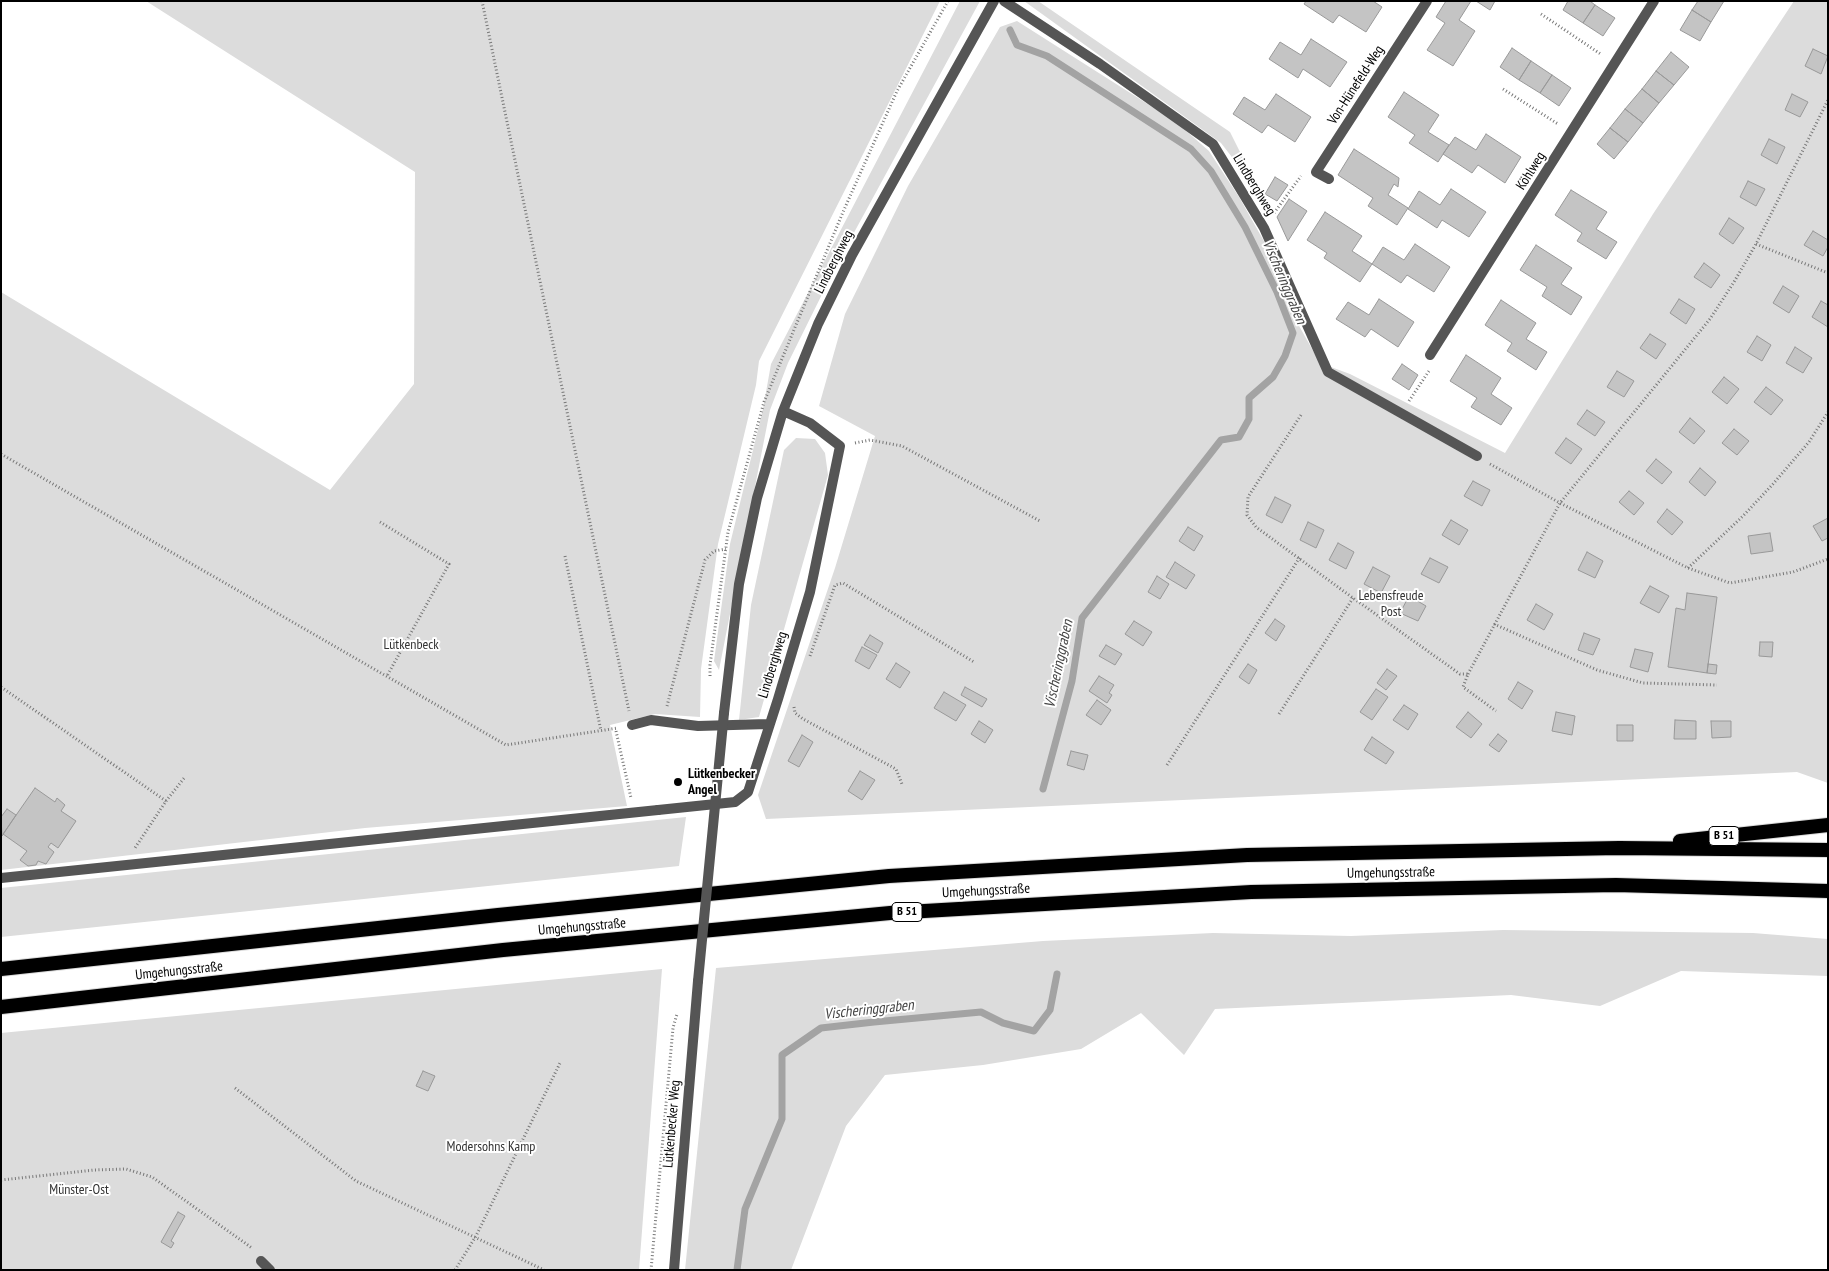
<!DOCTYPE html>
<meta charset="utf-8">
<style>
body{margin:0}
#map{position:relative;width:1829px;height:1271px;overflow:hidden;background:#fff;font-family:"PT Sans Narrow",sans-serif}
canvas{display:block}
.frame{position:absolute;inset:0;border:2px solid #000;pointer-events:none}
</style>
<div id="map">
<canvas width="1829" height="1271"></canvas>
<div class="frame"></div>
</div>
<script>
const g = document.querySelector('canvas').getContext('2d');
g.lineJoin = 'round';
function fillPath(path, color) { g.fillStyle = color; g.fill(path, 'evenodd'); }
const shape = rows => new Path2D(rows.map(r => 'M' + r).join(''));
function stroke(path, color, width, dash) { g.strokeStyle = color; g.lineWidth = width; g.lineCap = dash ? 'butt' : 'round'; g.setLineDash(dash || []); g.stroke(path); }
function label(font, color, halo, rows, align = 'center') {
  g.font = font + ' "PT Sans Narrow",sans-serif'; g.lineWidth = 4; g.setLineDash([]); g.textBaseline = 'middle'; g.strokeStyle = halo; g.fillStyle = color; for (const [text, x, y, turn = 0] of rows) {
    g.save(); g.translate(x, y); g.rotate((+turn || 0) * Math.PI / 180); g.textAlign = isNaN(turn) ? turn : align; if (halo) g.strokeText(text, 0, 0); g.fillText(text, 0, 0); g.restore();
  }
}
const green = shape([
 [146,1,940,1,759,361,756,385,718,544,701,669,700,717,655,714,610,725,627,806,365,828,1,870,1,292,330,490,414,384,415,172],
 [960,1,980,1,838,262,788,363,770,410,719,670,714,661,730,544,763,409,771,364],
 [1024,1,1038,1,1230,132,1262,196,1221,143],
 [1794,1,1828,1,1828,783,1797,772,766,819,758,795,835,568,875,436,819,406,845,314,908,186,1000,27,1017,21,1176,122,1209,151,1239,197,1265,243,1294,317,1320,363,1350,374,1505,453,1653,214],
 [796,438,815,439,825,453,828,475,759,717,739,720,751,605,784,450],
 [686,817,679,866,1,937,1,888],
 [1503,930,1753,933,1828,939,1828,976,1681,971,1600,1006,1511,995,1215,1009,1184,1055,1141,1013,1081,1049,983,1065,885,1075,846,1126,791,1270,685,1270,716,968,1043,941,1213,933,1351,936],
 [662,969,639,1270,1,1270,1,1033]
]);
const stream = shape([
 [1010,30,1017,45,1047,56,1191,149,1211,171,1245,227,1277,292,1293,333,1285,356,1273,377,1249,398,1249,419,1239,437,1221,440,1082,618,1072,681,1043,789],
 [737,1270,745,1209,782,1119,782,1055,821,1028,874,1022,981,1012,1003,1023,1034,1031,1050,1010,1057,974]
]);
const building = shape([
 [1306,1,1373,1,1382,7,1366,32,1339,15,1333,23,1304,4,1306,1],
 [1446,1,1471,1,1459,20,1475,31,1453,66,1427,50,1445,23,1436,17,1446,1],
 [1476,1,1495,1,1490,10,1476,1],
 [1568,1,1590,1,1595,5,1583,23,1563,10,1568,1],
 [1698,1,1724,1,1711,22,1692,10,1698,1],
 [1595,5,1615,18,1603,36,1583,23,1595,5],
 [1692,10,1711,22,1700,41,1680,30,1692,10],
 [1311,39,1347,62,1330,87,1303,69,1298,78,1269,59,1280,42,1301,55,1311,39],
 [1512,48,1531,61,1519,80,1500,67,1512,48],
 [1813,49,1828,56,1821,74,1805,66,1813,49],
 [1671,52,1689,67,1674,85,1656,71,1671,52],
 [1531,61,1552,75,1540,93,1519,80,1531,61],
 [1656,71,1674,85,1659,103,1642,89,1656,71],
 [1552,75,1571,88,1559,106,1540,93,1552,75],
 [1642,89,1659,103,1643,123,1625,109,1642,89],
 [1404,92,1439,115,1428,132,1449,145,1438,162,1409,143,1415,135,1388,117,1404,92],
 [1276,94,1311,117,1295,142,1268,125,1262,133,1233,114,1244,97,1265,110,1276,94],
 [1792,94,1808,102,1800,117,1785,110,1792,94],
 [1625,109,1643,123,1628,142,1610,128,1625,109],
 [1610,128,1628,142,1614,159,1597,144,1610,128],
 [1486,134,1521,157,1505,183,1478,165,1472,173,1443,154,1455,137,1476,150,1486,134],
 [1769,139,1785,147,1777,164,1761,155,1769,139],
 [1354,149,1399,178,1398,187,1394,184,1388,195,1408,208,1397,225,1368,206,1373,198,1338,175,1354,149],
 [1275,177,1288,185,1277,201,1265,194,1275,177],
 [1748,181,1765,189,1756,206,1740,197,1748,181],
 [1451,189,1486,212,1469,237,1442,220,1437,228,1408,209,1419,191,1440,205,1451,189],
 [1571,190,1607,212,1596,229,1617,242,1606,259,1577,241,1582,233,1555,215,1571,190],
 [1289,199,1307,211,1288,241,1277,217,1289,199],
 [1325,212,1362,236,1352,251,1372,264,1360,282,1324,258,1327,253,1307,240,1325,212],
 [1729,218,1744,228,1733,244,1719,234,1729,218],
 [1813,231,1828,240,1828,247,1823,256,1804,245,1813,231],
 [1415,244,1450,267,1434,292,1407,275,1401,283,1372,264,1383,247,1404,260,1415,244],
 [1536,245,1572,268,1561,284,1582,297,1571,315,1542,296,1547,287,1520,270,1536,245],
 [1704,263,1720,275,1711,288,1694,277,1704,263],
 [1783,286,1799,296,1789,313,1773,303,1783,286],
 [1379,299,1414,322,1398,347,1371,329,1365,337,1336,319,1348,302,1369,315,1379,299],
 [1679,299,1695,309,1686,324,1670,313,1679,299],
 [1501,300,1536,323,1526,339,1547,352,1536,370,1507,351,1512,343,1485,325,1501,300],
 [1821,301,1828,305,1828,327,1812,317,1821,301],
 [1650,334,1666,344,1656,359,1640,348,1650,334],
 [1757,336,1771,345,1762,361,1747,352,1757,336],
 [1795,347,1812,358,1803,373,1786,363,1795,347],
 [1466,355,1501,378,1491,394,1512,408,1501,425,1471,407,1477,398,1450,381,1466,355],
 [1402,364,1418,375,1409,390,1392,379,1402,364],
 [1617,371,1634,381,1624,397,1607,387,1617,371],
 [1724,377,1739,389,1727,404,1712,392,1724,377],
 [1766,387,1783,400,1771,415,1754,402,1766,387],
 [1587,410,1605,422,1595,436,1577,424,1587,410],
 [1690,418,1705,431,1694,444,1679,432,1690,418],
 [1734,429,1749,441,1737,455,1722,443,1734,429],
 [1566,438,1582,449,1571,464,1555,453,1566,438],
 [1656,459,1672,472,1662,484,1646,471,1656,459],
 [1700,468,1716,482,1705,496,1689,482,1700,468],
 [1473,481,1490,490,1482,506,1464,496,1473,481],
 [1629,491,1644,503,1634,515,1619,502,1629,491],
 [1275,497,1291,505,1282,523,1266,515,1275,497],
 [1667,509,1683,522,1672,535,1657,522,1667,509],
 [1828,518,1828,538,1822,541,1813,526,1828,518],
 [1451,520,1468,530,1459,545,1442,535,1451,520],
 [1308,522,1324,530,1316,548,1300,540,1308,522],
 [1188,527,1203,536,1194,551,1179,541,1188,527],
 [1770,533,1773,551,1751,554,1748,536,1770,533],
 [1338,543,1354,552,1346,569,1329,560,1338,543],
 [1587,552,1603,561,1595,578,1578,570,1587,552],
 [1430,558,1448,567,1439,583,1421,574,1430,558],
 [1175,562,1195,575,1186,589,1166,577,1175,562],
 [1373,567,1390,576,1381,593,1364,584,1373,567],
 [1157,576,1169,584,1160,599,1148,592,1157,576],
 [1650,586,1669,596,1659,613,1640,603,1650,586],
 [1687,593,1717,597,1707,673,1668,667,1676,608,1685,610,1687,593],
 [1409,596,1426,606,1418,621,1400,613,1409,596],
 [1536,604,1553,614,1544,630,1527,620,1536,604],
 [1275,619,1285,626,1276,641,1265,633,1275,619],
 [1134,621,1152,632,1143,646,1125,634,1134,621],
 [1584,633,1600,639,1593,655,1578,650,1584,633],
 [870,635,883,643,878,653,864,645,870,635],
 [1760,642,1773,642,1772,657,1759,656,1760,642],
 [1106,645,1122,654,1115,665,1099,656,1106,645],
 [862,647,877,655,869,669,855,661,862,647],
 [1635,649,1653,653,1648,672,1630,667,1635,649],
 [896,663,910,672,900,688,886,679,896,663],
 [1248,664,1257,670,1249,684,1239,677,1248,664],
 [1708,664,1717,665,1716,674,1707,673,1708,664],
 [1387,669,1397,676,1386,690,1377,683,1387,669],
 [1099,676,1114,685,1109,693,1112,695,1107,703,1089,691,1099,676],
 [1518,682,1533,691,1522,709,1508,699,1518,682],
 [965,687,987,699,982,707,961,695,965,687],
 [1376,689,1388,697,1372,720,1360,712,1376,689],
 [944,692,966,705,956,721,934,708,944,692],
 [1097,700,1111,710,1101,725,1086,715,1097,700],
 [1404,705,1418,714,1408,730,1393,720,1404,705],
 [1468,712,1482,724,1471,738,1456,727,1468,712],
 [1556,712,1575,716,1572,735,1552,731,1556,712],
 [1675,720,1696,721,1696,739,1674,739,1675,720],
 [979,721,993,730,985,743,971,734,979,721],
 [1711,721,1731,721,1731,737,1712,738,1711,721],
 [1617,725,1633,725,1633,741,1617,741,1617,725],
 [1498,734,1507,741,1499,752,1489,745,1498,734],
 [802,735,813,742,799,767,788,761,802,735],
 [1372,737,1394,752,1386,764,1364,750,1372,737],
 [1071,751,1088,755,1084,770,1067,765,1071,751],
 [860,771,875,780,862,800,848,791,860,771],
 [35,788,55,802,57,798,65,805,61,811,76,821,58,848,51,843,48,847,54,852,46,864,38,861,36,865,28,866,20,860,27,851,3,834,35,788],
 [7,809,16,815,2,836,1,817,7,809],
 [423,1071,435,1076,428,1091,416,1086,423,1071],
 [178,1212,185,1216,171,1241,174,1243,171,1248,161,1242,178,1212]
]);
const path = shape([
 [482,1,629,711],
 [1541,14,1602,55],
 [1503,89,1558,124],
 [1274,213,1301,176],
 [1756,244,1828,273],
 [1409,401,1429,371],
 [1301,415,1248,497,1247,515,1256,527,1353,598,1460,674,1468,674,1463,687,1496,711],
 [855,443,870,440,902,446,1040,521],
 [1,454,506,745,618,728],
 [1490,464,1560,503,1688,568,1730,583,1793,572,1828,559],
 [380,522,449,564,387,676],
 [565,556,601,731],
 [1688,568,1743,516,1773,484,1809,442,1828,412],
 [1494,624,1597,670,1643,683,1717,685],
 [810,656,835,585,843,583,974,662],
 [1468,674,1560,503,1710,319,1734,282,1756,244,1828,100],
 [710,676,710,665,728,532,764,402,843,212,897,91,948,1],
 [1,687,166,801,135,848],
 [667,706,705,560,714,551,726,549],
 [794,707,795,713,803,719,896,769,902,784],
 [1279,714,1353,598],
 [616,731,631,798],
 [1167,765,1300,557],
 [166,801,185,777],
 [235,1088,356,1181,544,1270],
 [1,1180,94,1170,126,1169,152,1177,252,1248],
 [455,1270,476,1236,560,1063],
 [651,1270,673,1028,677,1014]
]);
const service = shape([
 [1,878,658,810],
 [261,1261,270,1270]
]);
const minor = shape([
 [1004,1,1100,64,1213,144,1264,228,1328,372,1477,456],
 [1329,179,1316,172,1427,1],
 [1430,355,1654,1],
 [724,713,739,584,757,498,783,411,818,324,852,255,994,1],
 [632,725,651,720,698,726,768,724],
 [658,810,735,802,748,792,778,699,810,592,840,446,810,423,783,411],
 [674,1270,698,981]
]);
const trunk = shape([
 [1680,841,1828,825],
 [1,969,498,915,889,876,1247,855,1619,848,1828,850],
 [1,1007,503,950,890,913,1251,892,1616,885,1828,891]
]);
const minorBridge = shape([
 [698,981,724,713]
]);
const markers = [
 [678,782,5,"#000"]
];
const shields = [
 [1724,836,30],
 [907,912,30]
];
const shieldNames = [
 ["B 51",1724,836],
 ["B 51",907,912]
];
const streetNames = [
 ["Von-Hünefeld-Weg",1356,85,-57],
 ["Köhlweg",1531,171,-58],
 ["Lindberghweg",1254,185,59],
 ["Lindberghweg",834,262,-63],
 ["Lindberghweg",773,665,-73],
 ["Umgehungsstraße",1391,873,-1],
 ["Umgehungsstraße",986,891,-3],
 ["Umgehungsstraße",582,927,-5],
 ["Umgehungsstraße",179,971,-6],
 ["Lütkenbecker Weg",672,1124,-85]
];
const parkNames = [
 ["Lebensfreude",1391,596],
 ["Post",1391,612],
 ["Lütkenbeck",411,645],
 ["Modersohns Kamp",491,1147],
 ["Münster-Ost",79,1190]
];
const poiNames = [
 ["Lütkenbecker",688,774],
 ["Angel",688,790]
];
const waterNames = [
 ["Vischeringgraben",1284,282,67],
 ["Vischeringgraben",1059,664,-78],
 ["Vischeringgraben",869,1010,-6]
];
fillPath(green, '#dcdcdc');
stroke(stream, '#a3a3a3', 7);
fillPath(building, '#c4c4c4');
stroke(building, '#999', 1);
stroke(trunk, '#dbdbdb', 16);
stroke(path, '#777', 3, [1, 2.5]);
stroke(service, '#555', 10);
stroke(minor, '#555', 10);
stroke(trunk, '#000', 14);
stroke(minorBridge, '#555', 10);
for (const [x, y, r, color] of markers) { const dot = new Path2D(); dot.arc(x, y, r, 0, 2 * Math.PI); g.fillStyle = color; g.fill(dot); stroke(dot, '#fff', 2); }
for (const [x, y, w] of shields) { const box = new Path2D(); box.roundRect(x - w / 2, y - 9.5, w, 19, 4); g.fillStyle = '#fff'; g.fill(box); stroke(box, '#000', 1); }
label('bold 12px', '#000', null, shieldNames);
label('14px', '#000', '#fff', streetNames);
label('14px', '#333', '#fff', parkNames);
label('bold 14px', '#000', '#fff', poiNames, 'left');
label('italic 15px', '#444', '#fff', waterNames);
</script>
